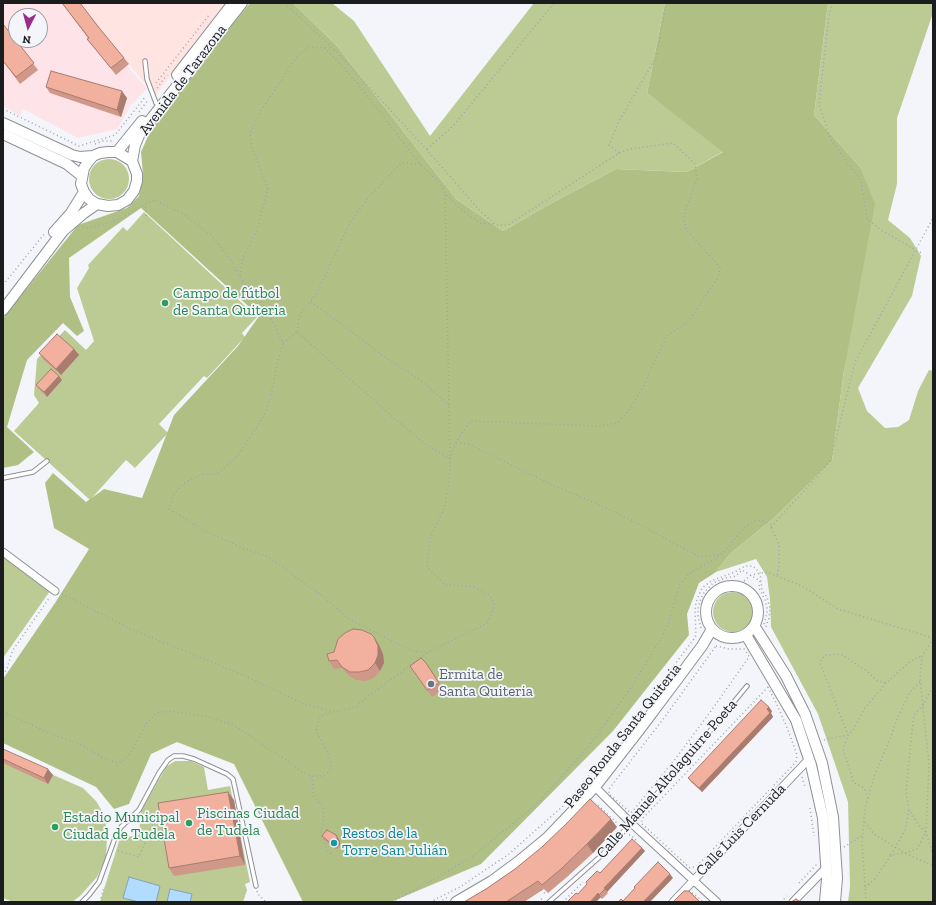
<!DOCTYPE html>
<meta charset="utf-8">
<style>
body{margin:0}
#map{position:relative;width:936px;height:905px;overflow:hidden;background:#f3f5fa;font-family:"Zilla Slab",serif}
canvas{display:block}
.frame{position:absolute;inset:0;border:4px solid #1b1c1e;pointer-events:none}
.north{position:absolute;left:8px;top:8px;width:40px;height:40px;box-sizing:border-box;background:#f3f5fa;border:1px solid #9d9ea2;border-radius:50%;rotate:186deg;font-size:11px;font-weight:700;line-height:16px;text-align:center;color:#1b1c1e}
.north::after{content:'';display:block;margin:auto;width:14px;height:18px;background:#9c2c8b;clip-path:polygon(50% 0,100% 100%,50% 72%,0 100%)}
</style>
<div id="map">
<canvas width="936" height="905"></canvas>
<div class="frame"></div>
<div class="north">N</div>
</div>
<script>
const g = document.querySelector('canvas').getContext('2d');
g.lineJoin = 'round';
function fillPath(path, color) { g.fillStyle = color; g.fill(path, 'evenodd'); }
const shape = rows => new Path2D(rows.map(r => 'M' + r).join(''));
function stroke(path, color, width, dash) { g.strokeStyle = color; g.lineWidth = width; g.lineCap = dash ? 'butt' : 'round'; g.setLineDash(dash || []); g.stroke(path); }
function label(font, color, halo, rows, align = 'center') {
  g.font = font + ' "Zilla Slab",serif'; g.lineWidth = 3.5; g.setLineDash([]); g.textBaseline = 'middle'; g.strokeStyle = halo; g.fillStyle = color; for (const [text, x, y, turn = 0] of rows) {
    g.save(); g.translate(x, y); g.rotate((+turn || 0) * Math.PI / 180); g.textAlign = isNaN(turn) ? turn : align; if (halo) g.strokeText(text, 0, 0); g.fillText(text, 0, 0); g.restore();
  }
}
const industrial = shape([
 [3,3,77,3,137,78,147,88,131,105,117,129,78,138,23,109,20,116,3,106],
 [16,16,40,16,40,40,16,40]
]);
const education = shape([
 [79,3,226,3,155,96]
]);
const green = shape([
 [293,3,332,3,354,21,430,136,534,3,665,3,647,93,724,151,687,172,616,169,550,204,503,231,456,199,337,46],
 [828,3,933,3,933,13,897,118,897,184,888,220,910,238,921,256,912,296,858,388,867,411,885,428,898,427,909,420,918,391,929,370,933,371,933,902,848,902,850,886,848,802,818,714,771,627,770,599,767,577,756,559,716,572,730,554,775,517,832,461,844,370,860,167,814,115],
 '89 179a20 20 0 1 1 40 0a20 20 0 1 1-40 0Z',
 [144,212,257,317,242,333,245,337,207,378,204,376,159,424,168,433,135,468,126,460,90,500,14,431,39,403,34,395,37,359,65,330,86,350,94,341,77,288,89,268,88,265,123,227,127,231],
 [3,557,50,591,3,658],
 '713 612a20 20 0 1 1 40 0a20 20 0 1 1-40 0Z',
 [3,753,83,788,96,801,105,816,107,837,106,857,97,877,80,896,72,902,13,902,3,898],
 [175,761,191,761,204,767,208,790,230,786,250,882,245,884,247,890,243,902,100,902,120,838,139,835,141,811,166,767]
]);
const forest = shape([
 [250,3,293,3,337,46,456,199,503,231,550,204,616,169,687,172,723,152,647,93,665,3,828,3,814,115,860,167,875,204,844,370,832,461,775,517,730,554,716,572,699,583,687,614,689,635,613,731,481,864,391,902,303,902,234,764,177,742,151,754,129,804,114,809,96,787,3,743,3,679,55,603,89,549,54,528,45,483,53,473,86,502,104,489,142,498,174,415,238,346,259,316,141,208,69,258,70,297,84,331,77,336,63,323,27,360,7,427,34,452,18,465,3,468,3,318,78,225,127,208,139,196,143,174,141,152,156,118]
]);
const water = shape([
 [129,877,160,886,156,902,139,902,123,898,129,877],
 [170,889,192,894,190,902,167,902,170,889]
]);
const path = shape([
 [833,3,829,15,819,104,831,140,861,181,867,219,881,230,923,254],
 [325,48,333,48],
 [156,83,210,14],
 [157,88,167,75],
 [3,109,79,146,115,135,146,96],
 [139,112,148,100],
 [95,144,103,141,113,141],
 [427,149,454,125,554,3],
 [619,153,609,145,618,123,656,57,666,3],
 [142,206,155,200,183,214,211,235,228,256,241,279,258,297,268,313,283,343,278,360,270,401,263,417,246,444,236,458,217,474,203,474,184,483,173,495,169,509,203,530,245,549,267,556,283,567,304,583,319,593,349,619,412,651,429,652],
 [83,227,88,228,93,227,108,223,122,218,142,206,145,206,146,211,146,217],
 [240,276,242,261,257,230,268,189,252,148,250,133,262,109,280,82,297,56,309,47,325,48,342,66,357,83,420,164,439,182,445,193,458,207,479,223,494,224],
 [3,285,45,233],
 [311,302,347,328,382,355,424,383,450,406],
 [297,332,299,315,317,293,350,222,368,198,401,163,420,164],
 [283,343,297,332,393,417,425,444,450,459,445,193],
 [456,443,469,444,552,485,591,501,631,520,700,557,722,554],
 [771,527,830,462,855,362,933,218],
 [738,586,751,575,767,572,802,586,838,609,933,638],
 [62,594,131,629,243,675,304,704,335,712,356,707,367,697,429,652,487,623,495,606,490,595,473,586,445,585,427,567,431,535,445,507,450,473,450,459,456,443,470,421,599,426,618,423,629,410,644,386,649,373,667,336,688,322,718,278,720,267,687,231,683,218,697,179,695,164,673,143,630,149,619,153,508,225,496,225,481,212,426,149,333,48,284,3],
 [701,628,698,616,698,609,700,601,703,594,713,583,725,578,736,576,742,570,760,581,759,588,765,600,767,608,767,613,764,625],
 [933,639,922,656,920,678,929,764,926,832,933,855],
 [716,646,729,649,744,649,748,654,749,657,711,711,676,758,631,813,609,794,609,789,664,718,716,646],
 [3,675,7,669,11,655,13,650,50,597],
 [768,687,777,705,786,725,797,755,796,762,697,866,690,868,641,823,643,818,768,687],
 [3,712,47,732,82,745,106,759,118,763,126,759,134,747,145,725,156,713,169,711,206,716,235,726,248,734,274,753,287,760,300,771,312,776,324,776,330,771,331,762,327,752,316,730,320,717,325,714,333,712],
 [824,740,826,739,843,736,848,735,853,730,865,708,886,683,911,661,921,656],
 [312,776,314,798,323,806,324,815,321,834,328,852,334,855],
 [802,777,805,787],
 [868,798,864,788,854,783,843,749,848,735,825,676,820,662,825,655,841,654,854,663,867,671,876,680,886,683],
 [595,805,597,804,620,826],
 [810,808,814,836],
 [865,822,874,834,905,853,933,866],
 [629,835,631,835,638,842],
 [844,847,863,835],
 [118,851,139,857,160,808],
 [891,855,905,830,909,809],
 [799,883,816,865,816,864],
 [865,887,874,880,891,855,905,853,917,849,926,832,917,823,909,809,906,792,911,740,914,715,923,705,933,686],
 [541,890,547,895],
 [257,891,258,894,266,902],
 [692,893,694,894,703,902],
 [100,902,104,887],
 [392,902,438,877,473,856,538,803,589,746,630,689,661,639,668,624,680,584,690,573,715,559,722,554,746,526,755,521,761,520,770,524,779,545,779,565,777,576],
 [430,902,460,887,509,854,563,806,604,758,694,639,696,635,695,612,696,602,702,588,711,581,735,572,745,566,753,566,760,573,762,590,767,597,770,608,769,618,766,627],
 [439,902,448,897],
 [538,902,543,898],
 [563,902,583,882],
 [781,902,787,896],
 [866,902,864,869,862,843,865,808,875,774,892,734,896,721,910,692,920,682]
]);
const lane = shape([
 [145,61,147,79,156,103],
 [3,478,33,472,47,461],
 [82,902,89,895,99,882,115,838,121,827,139,810,159,773,168,760,174,756,183,756,194,759,227,774,233,779,256,886],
 [549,902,603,854,631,823,677,771,747,686]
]);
const street = shape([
 [3,552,55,591],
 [598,790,631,823,717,902],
 [673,902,809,759],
 [793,902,826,868]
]);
const secondary = shape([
 [177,75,233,3],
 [3,123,72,155,80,157,93,156],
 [3,134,67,164,82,176],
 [108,152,117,152,132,161,137,174,137,181,134,191,127,200,118,205,108,206,97,204,89,199,84,192,81,184,84,168,88,162,93,156,100,153,108,152],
 [117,152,142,121],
 [132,161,135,145,140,133,242,3],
 [54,232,71,213,84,192],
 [3,310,63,231,84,213,97,204],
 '706 612a26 26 0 1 1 52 0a26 26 0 1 1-52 0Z',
 [755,627,786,676,805,714,822,763,833,817,837,878,835,902],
 [746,635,796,720,811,765,823,818,827,879,825,902],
 [456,902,492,881,519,861,548,837,572,812,598,783,640,729,679,677,702,646,712,629]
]);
const wall = shape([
 [62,3,80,3,100,29,124,58,129,64,116,75,92,45,87,39,88,38],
 [3,24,38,70,20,84,3,61],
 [46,87,127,98,121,117,50,93],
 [74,349,79,355,61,375,44,360,39,353],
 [62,380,47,397,39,389,36,385],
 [379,645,383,654,384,663,380,671,374,678,365,681,356,680,348,675,342,668,334,669,329,661],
 [426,663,443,689,432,697,410,666],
 [772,711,771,713,773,717,702,792,691,782,688,778],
 [3,749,53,775,48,784,3,763],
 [234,800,245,865,174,876,169,868],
 [617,827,593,853,567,877,548,893,544,889,524,902,464,902,486,889,515,869],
 [336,835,340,841,340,847,337,849,335,849,325,841,322,836],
 [642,848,645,851,607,892,608,893,602,899,586,882,600,873]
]);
const shadedWall = shape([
 [122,91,127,98,121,117,117,110],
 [74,349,79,355,61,375,56,369],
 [59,376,62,380,47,397,44,392],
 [374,637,379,645,383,654,384,663,380,671,375,663],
 [769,707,772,711,771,713,773,717,702,792,699,788],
 [48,769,53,775,48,784,44,778],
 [228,792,234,800,245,865,240,856],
 [611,819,617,827,593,853,587,844],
 [336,835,340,841,340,847,337,842],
 [642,848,645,851,607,892,604,888],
 [670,874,673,878,650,902,643,902],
 [598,893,601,897,596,902,590,902]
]);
const building = shape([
 [62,3,80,3,100,29,124,58,111,68,87,39,89,38,62,3],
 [3,24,34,63,16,77,3,61,3,24],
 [51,71,122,91,117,110,46,87,51,71],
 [57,334,74,349,56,369,39,353,57,334],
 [51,369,59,376,44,392,36,385,51,369],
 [353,629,362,630,371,634,374,637,378,646,378,655,375,663,368,670,359,672,350,672,342,667,337,660,329,661,327,654,334,652,338,639,345,633,353,629],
 [421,658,426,663,439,683,427,690,410,666,421,658],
 [761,700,769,707,767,709,770,713,699,788,688,778,761,700],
 [3,749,48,769,44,778,3,759,3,749],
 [228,792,240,856,169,868,158,803,228,792],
 [590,799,611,819,587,844,561,869,542,885,538,881,506,902,464,902,486,889,515,869,542,847,566,824,590,799],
 [327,830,336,835,337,837,337,842,335,844,332,844,322,836,327,830],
 [632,839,642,848,604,888,605,889,599,895,598,893,590,902,567,902,576,893,578,894,587,884,586,882,597,871,600,873,632,839],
 [658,862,670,874,643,902,618,902,621,899,623,901,635,888,634,887,658,862],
 [684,891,689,891,700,902,673,902,684,891],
 [796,899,800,902,791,902,796,899]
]);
const markers = [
 [165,303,4,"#2e9e5b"],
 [431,684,4,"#6b7280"],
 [189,823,4,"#2e9e5b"],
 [55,827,4,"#2e9e5b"],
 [334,843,4,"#0f9aa8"]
];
const streetNames = [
 ["Avenida de Tarazona",183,80,-53],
 ["Paseo Ronda Santa Quiteria",623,736,-52],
 ["Calle Manuel Altolaguirre Poeta",667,779,-49],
 ["Calle Luis Cernuda",741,830,-46]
];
const leisureNames = [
 ["Campo de fútbol",173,294],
 ["de Santa Quiteria",173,311],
 ["Piscinas Ciudad",197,814],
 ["de Tudela",197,831],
 ["Estadio Municipal",63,818],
 ["Ciudad de Tudela",63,835]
];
const worshipNames = [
 ["Ermita de",439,675],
 ["Santa Quiteria",439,692]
];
const cultureNames = [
 ["Restos de la",342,834],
 ["Torre San Julián",342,851]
];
fillPath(industrial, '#fee3e8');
fillPath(education, '#ffe4e1');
fillPath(green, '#bccb94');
fillPath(forest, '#b0c085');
fillPath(water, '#b1dcfd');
stroke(water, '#84a2ba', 1);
stroke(lane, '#8f9195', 5.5);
stroke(street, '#8f9195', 9);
stroke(secondary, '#8f9195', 12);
stroke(path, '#a2a4a8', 1.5, [1, 3]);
stroke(lane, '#fff', 3.5);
stroke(street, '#fff', 7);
stroke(secondary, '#fff', 10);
fillPath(wall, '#d09888');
fillPath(shadedWall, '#a97c6f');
fillPath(building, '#f2b19e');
stroke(building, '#a97c6f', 1);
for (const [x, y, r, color] of markers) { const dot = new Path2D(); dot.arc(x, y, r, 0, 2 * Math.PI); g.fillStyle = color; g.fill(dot); stroke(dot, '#f3f5fa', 1.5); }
label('15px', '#1b1c1e', '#f3f5fa', streetNames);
label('15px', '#27864d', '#f3f5fa', leisureNames, 'left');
label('15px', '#5b616d', '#f3f5fa', worshipNames, 'left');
label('15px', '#0d838f', '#f3f5fa', cultureNames, 'left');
</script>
